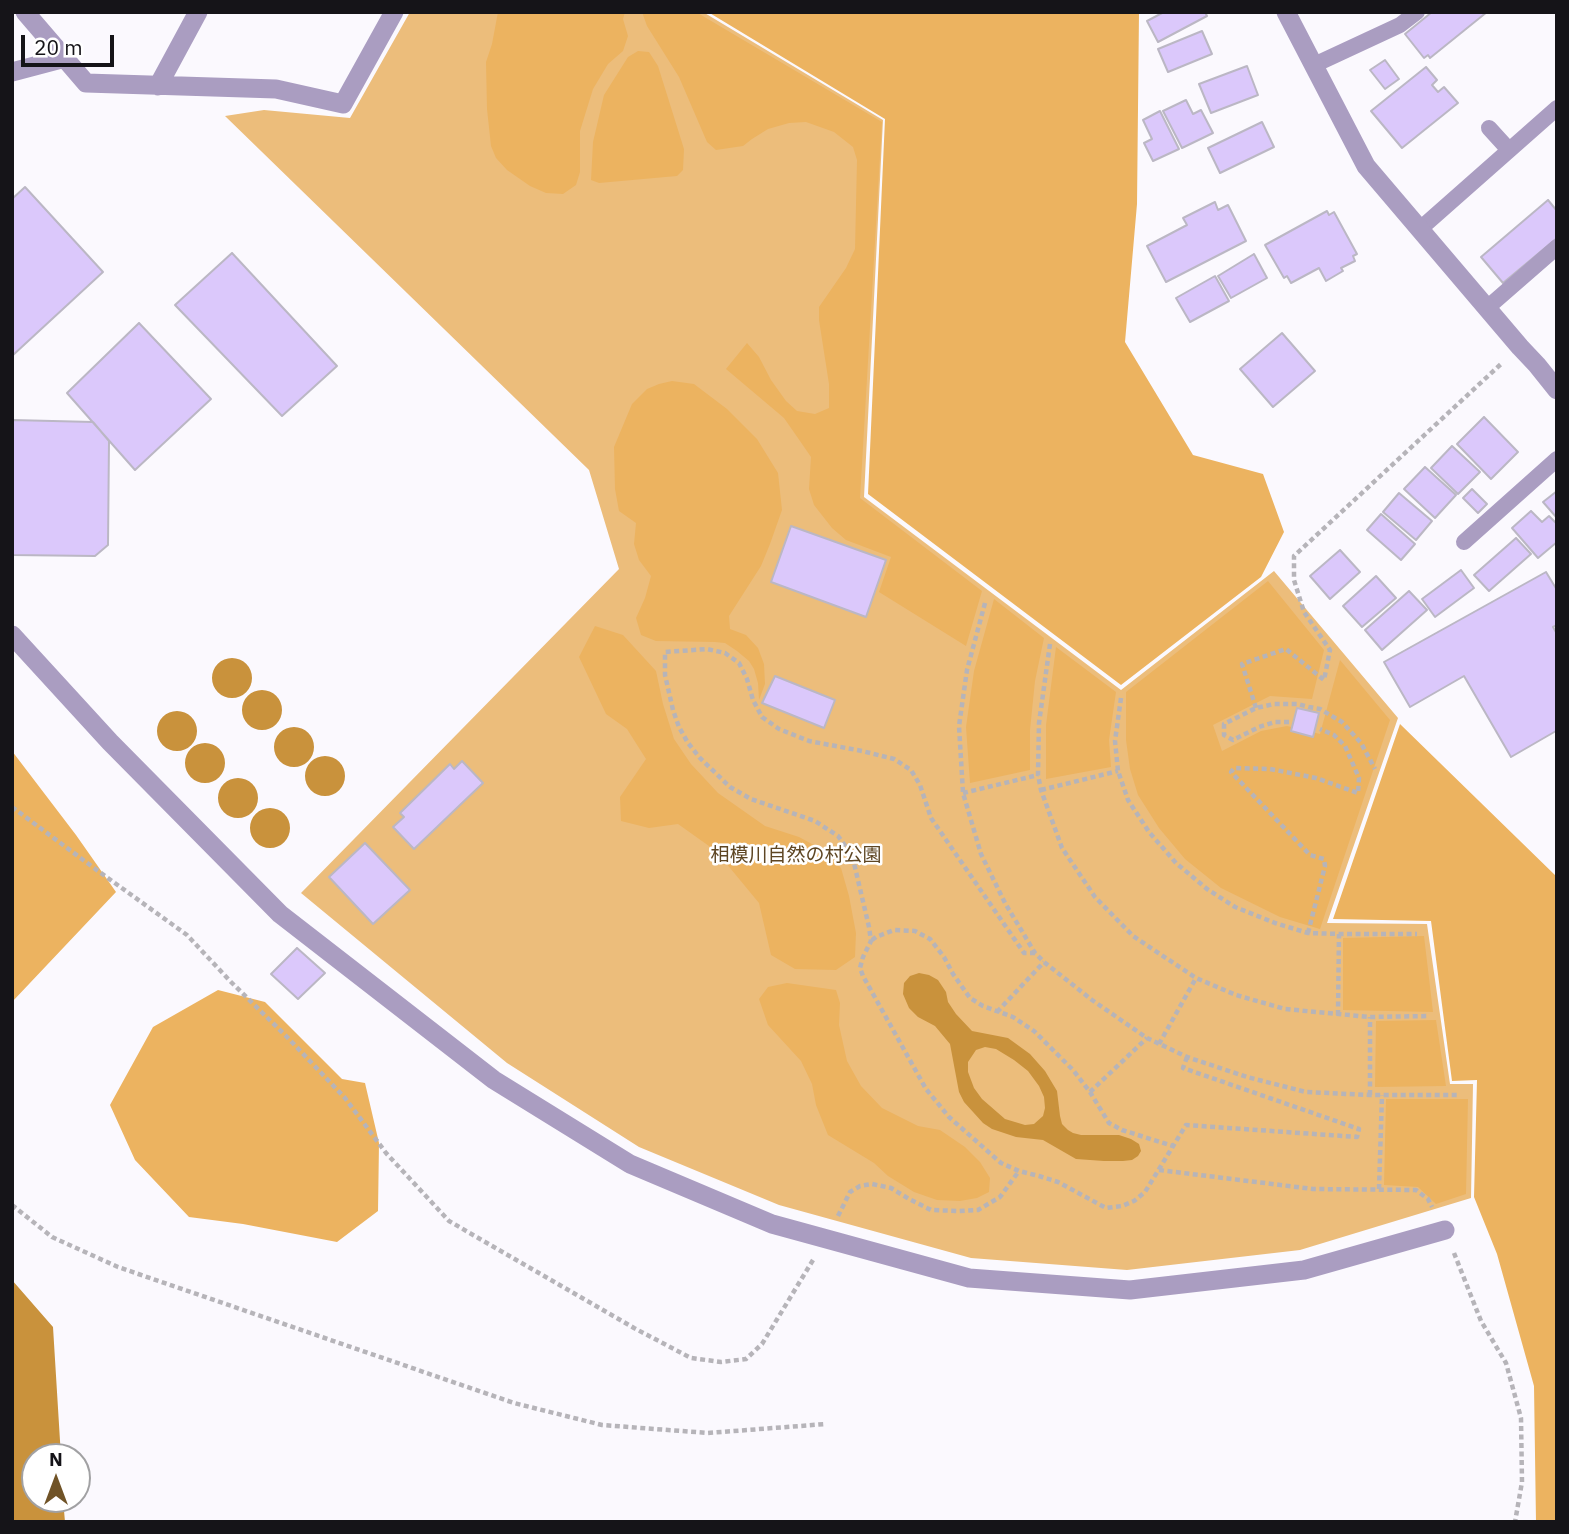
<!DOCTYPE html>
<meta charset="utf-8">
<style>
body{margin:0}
#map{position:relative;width:1569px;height:1534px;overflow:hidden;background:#fbf9fe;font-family:"IBM Plex Sans",sans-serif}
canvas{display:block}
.frame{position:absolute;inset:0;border:14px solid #151418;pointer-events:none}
.north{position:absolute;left:21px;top:1443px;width:70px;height:70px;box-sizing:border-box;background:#fff;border:2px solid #a1a1a3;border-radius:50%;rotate:0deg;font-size:19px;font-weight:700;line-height:28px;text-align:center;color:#151418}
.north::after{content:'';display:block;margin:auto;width:24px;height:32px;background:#705327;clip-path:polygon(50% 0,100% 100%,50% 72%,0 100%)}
.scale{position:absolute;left:21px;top:35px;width:93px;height:32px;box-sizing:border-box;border:4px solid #151418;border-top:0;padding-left:9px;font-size:21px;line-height:24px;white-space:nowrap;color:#151418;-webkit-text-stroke:5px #fff;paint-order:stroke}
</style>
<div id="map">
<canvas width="1569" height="1534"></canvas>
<div class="frame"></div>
<div class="north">N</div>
<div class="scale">20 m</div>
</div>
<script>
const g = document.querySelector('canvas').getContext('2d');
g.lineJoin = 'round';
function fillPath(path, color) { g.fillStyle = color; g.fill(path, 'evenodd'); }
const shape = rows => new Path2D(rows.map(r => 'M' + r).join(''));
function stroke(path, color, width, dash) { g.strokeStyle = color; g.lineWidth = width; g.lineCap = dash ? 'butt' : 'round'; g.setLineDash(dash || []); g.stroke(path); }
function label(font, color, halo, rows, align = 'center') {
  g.font = font + ' "IBM Plex Sans","Noto Sans JP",sans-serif'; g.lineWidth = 5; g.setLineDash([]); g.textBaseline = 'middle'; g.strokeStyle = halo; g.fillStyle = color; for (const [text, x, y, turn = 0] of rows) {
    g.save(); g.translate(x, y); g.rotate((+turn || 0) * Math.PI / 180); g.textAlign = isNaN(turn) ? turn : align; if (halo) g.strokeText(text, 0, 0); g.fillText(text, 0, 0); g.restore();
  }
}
const green = shape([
 [410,12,703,12,883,120,864,497,1121,690,1274,571,1398,718,1327,923,1427,924,1450,1084,1473,1084,1471,1198,1300,1250,1127,1270,971,1258,779,1205,639,1147,507,1063,301,893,619,569,589,470,225,116,264,110,350,118]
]);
const forest = shape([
 [498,12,625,12,623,19,628,36,623,51,608,64,593,89,580,131,580,172,576,185,563,194,546,193,530,186,507,170,496,158,491,146,487,109,486,62,492,44],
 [642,12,696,12,882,122,860,498,982,591,966,646,879,592,891,557,846,540,832,528,814,505,809,489,811,457,800,441,784,418,726,369,747,343,759,357,771,380,786,401,797,411,815,414,829,408,829,384,819,320,819,307,846,268,855,249,857,160,853,147,834,132,806,122,789,123,768,129,752,139,743,146,716,150,707,142,679,77,647,26],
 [708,12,1139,12,1137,204,1125,342,1193,455,1263,474,1284,532,1261,577,1121,685,868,494,885,119],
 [638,51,649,52,658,66,684,149,683,170,677,176,599,183,591,180,593,142,604,95,628,57],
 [672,381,694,384,727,409,757,439,778,473,782,510,770,544,761,566,729,616,730,629,746,635,758,648,764,664,765,684,759,700,758,683,754,669,749,661,737,651,725,643,715,642,656,641,641,635,636,618,645,598,651,576,639,560,634,544,636,523,619,511,615,489,614,447,632,404,647,389,659,384],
 [1268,581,1324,650,1312,699,1270,696,1213,725,1222,751,1261,731,1287,726,1320,734,1340,660,1390,720,1320,929,1280,917,1221,888,1185,859,1159,828,1138,795,1130,769,1126,740,1126,692],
 [994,599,1044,638,1035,681,1030,730,1030,770,970,783,966,727,974,671],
 [595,626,623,635,656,671,663,704,674,739,691,764,718,793,765,826,799,837,825,851,841,868,849,896,856,933,855,957,836,970,795,969,771,955,759,903,716,851,678,824,649,828,621,821,620,797,646,759,627,729,606,714,579,657],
 [1056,647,1116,692,1109,740,1111,767,1046,779,1046,725],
 [1400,724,1557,877,1557,1522,1536,1522,1534,1386,1497,1254,1474,1197,1477,1080,1452,1081,1431,921,1333,919],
 [12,751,76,835,116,892,12,1002],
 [1424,936,1433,1012,1343,1010,1343,938],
 [787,983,836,990,840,1003,839,1025,847,1061,861,1086,882,1108,918,1126,940,1130,965,1147,980,1162,990,1178,989,1192,977,1198,960,1201,937,1200,914,1192,888,1176,874,1163,828,1135,816,1105,812,1084,801,1061,768,1025,759,999,768,987],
 [218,990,265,1002,342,1079,365,1083,379,1143,378,1211,337,1242,243,1224,189,1217,135,1160,110,1105,153,1027],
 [1436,1020,1446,1086,1375,1087,1376,1021],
 [1386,1099,1468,1099,1466,1194,1436,1204,1418,1187,1384,1185]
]);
const water = shape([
 '212 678a20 20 0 1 1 40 0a20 20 0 1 1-40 0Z',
 '242 710a20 20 0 1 1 40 0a20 20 0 1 1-40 0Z',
 '157 731a20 20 0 1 1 40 0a20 20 0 1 1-40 0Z',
 '274 747a20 20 0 1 1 40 0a20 20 0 1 1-40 0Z',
 '185 763a20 20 0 1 1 40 0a20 20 0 1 1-40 0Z',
 '305 776a20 20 0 1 1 40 0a20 20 0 1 1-40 0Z',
 '218 798a20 20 0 1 1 40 0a20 20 0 1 1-40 0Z',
 '250 828a20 20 0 1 1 40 0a20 20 0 1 1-40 0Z',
 [919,973,929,975,938,980,946,992,948,1002,956,1014,972,1031,1008,1038,1030,1054,1045,1071,1057,1091,1060,1116,1062,1124,1068,1130,1073,1133,1081,1135,1119,1135,1131,1139,1139,1144,1141,1151,1138,1156,1132,1160,1123,1161,1104,1161,1076,1159,1043,1140,1016,1137,992,1129,983,1123,964,1102,959,1092,950,1044,935,1026,918,1017,909,1008,903,994,904,983,910,976],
 [985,1047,996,1049,1014,1060,1028,1071,1039,1086,1044,1097,1045,1108,1043,1116,1034,1124,1025,1125,1005,1119,982,1099,974,1088,968,1072,968,1062,976,1050],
 [12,1280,53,1327,61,1457,35,1457,35,1499,63,1499,65,1522,12,1522]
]);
const building = shape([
 [1164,12,1205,12,1207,16,1158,42,1147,21,1164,12],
 [1432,12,1487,12,1430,58,1428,55,1424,58,1405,34,1432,12],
 [1202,31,1212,54,1168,72,1158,49,1202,31],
 [1385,60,1399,79,1385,89,1370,70,1385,60],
 [1247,66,1258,95,1211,113,1199,84,1247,66],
 [1426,67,1437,80,1432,85,1438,92,1444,87,1458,103,1402,148,1371,111,1426,67],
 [1186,100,1193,114,1201,110,1213,133,1182,148,1163,111,1186,100],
 [1160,111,1179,149,1153,161,1144,143,1152,139,1143,120,1160,111],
 [1262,122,1274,147,1220,173,1208,148,1262,122],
 [25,187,103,272,12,356,12,199,25,187],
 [1548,200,1557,211,1557,238,1503,283,1481,257,1548,200],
 [1215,202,1218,210,1228,205,1246,241,1166,282,1147,246,1187,225,1183,218,1215,202],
 [1327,211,1329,215,1334,212,1357,254,1353,256,1355,261,1341,268,1343,271,1326,281,1319,268,1291,283,1287,276,1284,278,1265,245,1327,211],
 [232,253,337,366,282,416,175,305,232,253],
 [1254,254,1267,278,1231,298,1218,276,1254,254],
 [1215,276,1229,301,1190,322,1176,298,1215,276],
 [139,323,211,399,135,470,67,393,139,323],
 [1282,333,1315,371,1273,407,1240,369,1282,333],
 [1484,417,1518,452,1491,479,1457,444,1484,417],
 [12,420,93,422,109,441,108,545,95,556,12,555,12,420],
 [1452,446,1480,472,1458,494,1431,468,1452,446],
 [1425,467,1456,495,1435,518,1404,489,1425,467],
 [1472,489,1487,504,1478,513,1463,498,1472,489],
 [1557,491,1557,518,1543,502,1557,491],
 [1399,493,1432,521,1416,540,1383,512,1399,493],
 [1531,511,1542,522,1549,516,1557,524,1557,542,1538,558,1512,528,1531,511],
 [1381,514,1415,544,1401,560,1367,530,1381,514],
 [791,526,886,560,866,617,771,582,791,526],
 [1516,538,1531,554,1489,591,1474,575,1516,538],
 [1340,550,1360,572,1330,599,1310,576,1340,550],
 [1461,570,1474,588,1435,617,1422,599,1461,570],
 [1546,572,1557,590,1557,625,1553,627,1557,634,1557,732,1556,731,1511,757,1464,676,1410,707,1384,662,1546,572],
 [1376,576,1396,598,1362,627,1343,606,1376,576],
 [1409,591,1427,610,1382,650,1365,630,1409,591],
 [775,676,835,700,824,728,762,703,775,676],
 [1297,708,1319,713,1313,737,1291,731,1297,708],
 [462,761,483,783,414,849,393,827,404,817,400,813,450,764,454,769,462,761],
 [365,843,410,890,373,924,329,877,365,843],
 [297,948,325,973,298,999,271,974,297,948]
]);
const path = shape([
 [985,603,967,670,959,726,963,793,981,854,1005,903,1035,953,1044,962,1092,1000,1147,1038,1187,1057,1247,1077,1306,1092,1370,1095,1460,1095],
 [1050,644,1039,723,1038,775,1041,790,1062,848,1095,897,1133,936,1196,978,1236,995,1285,1009,1370,1017,1429,1016],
 [1121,698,1115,741,1118,771,1128,800,1149,832,1176,863,1207,889,1235,907,1275,923,1308,933,1339,934,1417,934],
 [1256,708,1242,664,1286,649,1324,680,1330,650,1304,612,1294,580,1294,556,1501,364],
 [1289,722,1275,722,1259,727,1233,740,1224,735,1224,724,1256,708,1274,704,1298,704,1309,707,1320,709,1342,722,1361,743,1375,769],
 [1041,790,1118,771],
 [963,793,1038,775],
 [12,807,94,868,187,935,231,982,288,1038,345,1098,386,1153,449,1221,634,1328,691,1358,721,1362,746,1359,762,1344,813,1260],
 [1308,933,1325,866,1324,859,1310,855,1231,772,1234,768,1270,769,1316,778,1358,793,1359,778,1345,746,1334,735,1320,729],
 [872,940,876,937,894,930,915,931,930,939,944,957,953,974,970,998,983,1006,1013,1017,1034,1031,1073,1070,1090,1092,1109,1123,1122,1130,1173,1146],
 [1035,953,1024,953,931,818,920,785,911,770,894,759,862,751,809,741,779,729,762,717,753,700,747,679,739,663,725,653,707,649,665,652,665,675,673,710,679,727,688,743,700,758,730,787,751,799,815,821,838,836,846,847,853,859,869,927,871,941,863,957,860,968,863,976,926,1089,949,1117,1001,1163,1019,1171,1039,1176,1058,1182,1106,1208,1122,1206,1134,1201,1145,1192,1186,1125,1357,1137,1359,1129,1183,1068,1187,1057],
 [997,1012,1044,962],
 [1338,1015,1339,934],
 [1159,1044,1196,978],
 [1090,1092,1147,1038],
 [1370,1095,1370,1017],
 [1159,1170,1313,1189,1416,1190,1428,1199,1432,1207],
 [1379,1189,1382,1095],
 [12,1205,52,1237,118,1267,514,1403,602,1425,708,1433,826,1424],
 [838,1216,850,1192,860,1186,872,1184,891,1188,909,1199,931,1210,959,1211,978,1210,1000,1197,1019,1171],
 [1454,1253,1481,1321,1506,1363,1521,1418,1522,1482,1515,1522]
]);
const service = shape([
 [1314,65,1400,25,1417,12],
 [1489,128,1509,150],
 [1420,229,1557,108],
 [1487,308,1557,247],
 [1464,542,1557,459]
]);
const minor = shape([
 [25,12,86,83,276,89,343,104,394,12],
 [1286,12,1366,166,1520,347,1537,365,1557,390],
 [12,72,65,58],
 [158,86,198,12],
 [12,635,110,742,280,914,494,1080,630,1164,772,1224,969,1278,1130,1290,1304,1270,1445,1230]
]);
const parkNames = [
 ["相模川自然の村公園",796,856]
];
fillPath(green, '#ecbd7b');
fillPath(forest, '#ecb360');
fillPath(water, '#c9923c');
fillPath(building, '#dbc8fb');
stroke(building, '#bbb7c4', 2);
stroke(path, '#b6b4b9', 4.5, [5, 3.5]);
stroke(service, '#aa9dc1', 16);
stroke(minor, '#aa9dc1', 19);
label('19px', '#5e4623', '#fff', parkNames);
</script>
